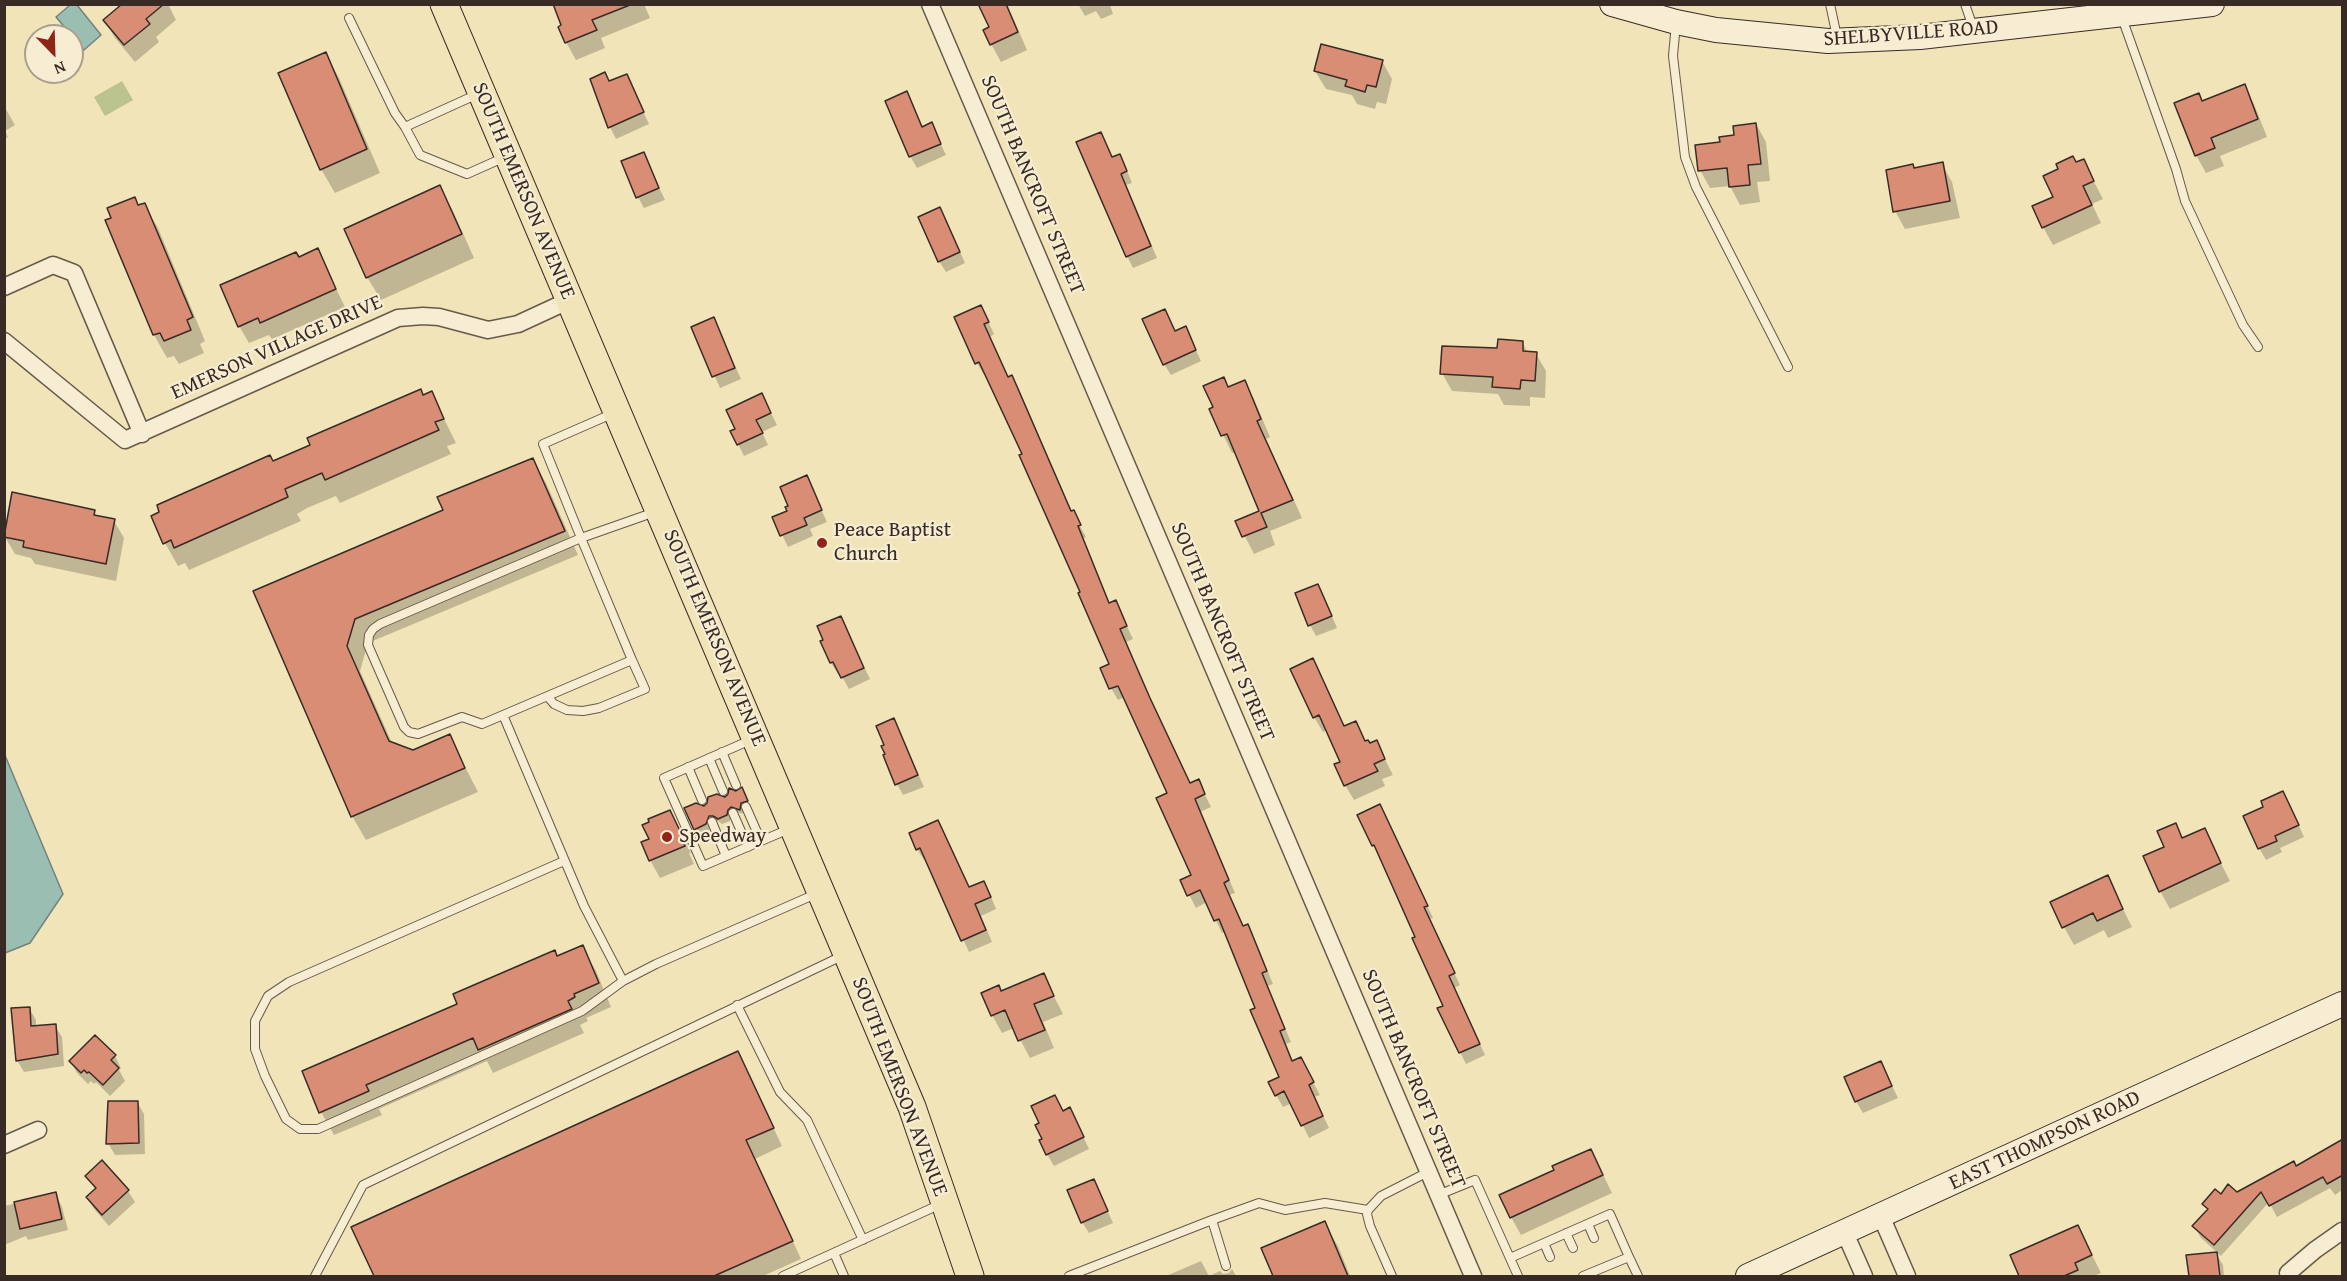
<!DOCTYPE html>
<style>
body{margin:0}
#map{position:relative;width:2347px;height:1281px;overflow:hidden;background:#f1e4b9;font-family:"Gentium Book Plus",serif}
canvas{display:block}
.frame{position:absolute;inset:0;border:6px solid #382b26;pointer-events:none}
.north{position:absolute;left:24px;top:24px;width:60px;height:60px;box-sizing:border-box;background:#f6edd2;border:2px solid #aa9f8d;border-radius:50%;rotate:157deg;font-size:16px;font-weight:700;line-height:24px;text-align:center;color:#382b26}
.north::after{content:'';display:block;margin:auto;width:21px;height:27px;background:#8f2418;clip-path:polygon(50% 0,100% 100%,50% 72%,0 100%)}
</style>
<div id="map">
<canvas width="2347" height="1281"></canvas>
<div class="frame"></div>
<div class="north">N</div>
</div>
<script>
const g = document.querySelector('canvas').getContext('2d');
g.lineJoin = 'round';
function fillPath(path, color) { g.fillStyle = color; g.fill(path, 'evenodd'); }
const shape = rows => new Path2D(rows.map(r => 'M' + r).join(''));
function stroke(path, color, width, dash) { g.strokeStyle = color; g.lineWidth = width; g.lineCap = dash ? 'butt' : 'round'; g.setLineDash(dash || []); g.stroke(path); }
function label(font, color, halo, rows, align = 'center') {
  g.font = font + ' "Gentium Book Plus",serif'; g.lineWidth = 4.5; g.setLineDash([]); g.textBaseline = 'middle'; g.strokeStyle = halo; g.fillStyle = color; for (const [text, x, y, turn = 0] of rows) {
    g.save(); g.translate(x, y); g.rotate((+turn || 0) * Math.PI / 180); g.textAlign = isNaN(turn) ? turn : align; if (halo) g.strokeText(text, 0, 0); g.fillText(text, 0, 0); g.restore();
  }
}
const green = shape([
 [122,81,133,100,105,116,94,97]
]);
const water = shape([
 [70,5,77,5,101,35,84,50,56,17,70,5],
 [4,753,63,894,30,943,5,953,4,753]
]);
const shadow = shape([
 [124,4,168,4,176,20,156,37,159,42,135,62,115,38,105,21],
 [554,4,644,4,650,18,601,38,605,48,576,60,566,42,563,26],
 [980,4,1007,4,1027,50,1001,62,991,44,991,28],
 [1078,4,1112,4,1110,5,1113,14,1101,19,1096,11,1085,16],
 [326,54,339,78,380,173,335,193,321,169],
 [1382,61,1392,79,1386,104,1377,102,1375,109,1357,104,1352,95,1326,89,1315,71],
 [626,76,649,124,616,139,610,127,610,83],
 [2244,86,2254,104,2267,137,2220,156,2224,166,2206,173,2196,155],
 [907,93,923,128,931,124,946,155,917,168,910,156],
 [4,106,15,125,5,131,8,137,4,139],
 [1756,124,1766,142,1770,181,1757,182,1760,202,1740,205,1730,186,1710,188,1700,170,1721,143],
 [1101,134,1113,159,1119,156,1126,168,1132,183,1126,185,1157,258,1133,268,1127,256],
 [643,154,665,200,644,208,638,197],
 [2083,161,2103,199,2092,204,2101,223,2053,245,2043,227,2055,198,2076,164],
 [1942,164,1952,182,1960,218,1905,229,1895,211,1915,169],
 [439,187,453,211,474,258,381,300,367,277],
 [144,205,158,228,205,341,200,344,204,353,179,364,174,356,167,358,154,335,107,221],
 [946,220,965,263,946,272,939,261],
 [317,250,345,307,272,339,269,335,249,343,239,326,299,259],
 [956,318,987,319,994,334,990,337,1009,379,1012,377,1019,389,1072,512,1086,537,1083,539,1110,604,1115,602,1133,639,1126,642,1156,712,1190,785,1198,781,1211,807,1200,812,1235,893,1229,895,1244,927,1247,926,1254,938,1273,984,1267,986,1291,1042,1286,1044,1293,1062,1307,1071,1320,1095,1314,1097,1329,1128,1309,1138,1292,1103,1283,1107,1276,1095,1281,1078,1257,1009,1225,931,1222,933,1207,902,1196,908,1182,881,1193,876,1169,794,1125,697,1118,700,1111,688,1111,665,1082,592,1024,454,986,374,984,375,977,363],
 [713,319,741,379,720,388,693,328],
 [1176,333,1191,340,1201,361,1171,375,1164,364],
 [1522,342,1528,353,1536,354,1546,371,1545,398,1530,397,1530,406,1504,405,1498,394,1452,391,1442,373,1499,350],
 [1244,382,1254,399,1270,437,1266,439,1302,518,1270,531,1275,545,1254,554,1237,521,1261,512,1236,452,1232,453,1211,410],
 [431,393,456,443,447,446,451,454,340,503,336,496,307,508,297,514,301,521,189,570,185,563,178,566,165,543,273,463],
 [768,407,777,425,762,432,768,445,744,456,732,432],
 [532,459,546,483,578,555,368,643,360,671,392,743,413,752,449,736,478,792,366,840,352,816,255,592,445,511],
 [806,477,827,522,810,529,813,536,788,547,774,518,789,512],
 [94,511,97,517,114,521,124,538,116,581,35,564,31,558,15,554,5,537],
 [1324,597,1337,628,1316,636,1310,625],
 [840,618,870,679,849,689,840,673,838,674,831,663],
 [1313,660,1345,727,1355,723,1366,742,1369,745,1376,742,1393,775,1382,779,1385,786,1354,800,1345,785,1342,763,1327,730,1323,732,1314,717,1292,669],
 [894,720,924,787,903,795,897,784,887,755,886,745],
 [744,794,749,806,744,808,742,814,738,812,732,812,730,821,722,824,718,821,712,821,709,830,698,834,695,829,700,808,721,799],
 [2289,804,2304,837,2280,848,2282,852,2266,860,2259,848],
 [1380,806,1433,918,1429,919,1460,985,1454,988,1485,1055,1466,1064,1439,1009,1445,1006,1417,937,1359,815],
 [669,812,691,853,689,853,694,864,660,878,650,860,651,840],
 [938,822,969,889,990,894,996,909,981,916,992,942,969,952,927,859,924,860,917,849],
 [2175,825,2184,839,2204,830,2230,881,2170,909,2160,891,2166,847],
 [2107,877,2132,927,2108,938,2104,930,2074,945,2064,927],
 [582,947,596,971,611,1007,586,1018,588,1021,580,1025,584,1033,493,1073,487,1061,379,1109,382,1115,334,1135,321,1112,459,1005],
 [1043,975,1063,1014,1043,1022,1054,1048,1030,1058,1014,1028,1002,1033,992,1015],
 [29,1008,36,1020,36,1027,55,1026,62,1037,64,1066,24,1072,17,1060],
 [738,1053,782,1146,755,1159,801,1259,763,1276,375,1276,353,1228],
 [115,1056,121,1068,119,1070,125,1081,110,1096,96,1082,94,1084,91,1081,88,1084,77,1073,71,1062],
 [1881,1063,1898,1098,1863,1113,1856,1101],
 [137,1102,144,1114,145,1154,115,1155,108,1143],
 [1063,1112,1076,1121,1089,1149,1054,1166,1047,1154,1044,1140],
 [2342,1140,2342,1190,2335,1195,2330,1188,2277,1217,2269,1202,2221,1256,2201,1238,2194,1226,2208,1211,2203,1204,2221,1196,2237,1194,2296,1168],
 [1591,1150,1612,1193,1521,1235,1511,1217,1556,1171],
 [102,1163,128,1191,135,1202,109,1226,94,1209,88,1198,96,1190,87,1176],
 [1094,1181,1113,1223,1089,1233,1082,1222],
 [56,1195,62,1207,68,1230,28,1240,26,1236,4,1245,4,1206],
 [1324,1223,1338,1246,1350,1276,1275,1276,1263,1248],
 [2078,1227,2101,1273,2093,1276,2021,1276,2012,1256],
 [2216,1253,2223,1265,2224,1276,2190,1276,2188,1256],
 [1201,1261,1209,1276,1220,1271,1223,1274,1229,1273,1232,1269,1236,1276,1166,1276]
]);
const building = shape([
 [122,4,164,4,146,19,150,24,124,45,103,20,122,4],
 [553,4,629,4,630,5,592,20,597,30,565,43,558,27,561,25,553,4],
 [978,4,1006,4,1018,32,990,45,983,30,989,27,978,4],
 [1321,44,1383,60,1376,87,1367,85,1365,92,1345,86,1347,80,1314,71,1321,44],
 [326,52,367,149,320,170,278,73,326,52],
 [605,72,609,81,627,74,644,112,608,128,590,79,605,72],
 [2245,84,2258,119,2211,138,2215,148,2195,156,2174,103,2199,93,2202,101,2245,84],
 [907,91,922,127,932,122,941,144,909,157,885,101,907,91],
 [1756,123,1761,164,1748,165,1750,185,1729,187,1727,168,1698,171,1695,145,1720,142,1719,137,1734,135,1733,126,1756,123],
 [1101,132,1112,157,1120,154,1127,171,1121,174,1151,246,1126,257,1076,142,1101,132],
 [644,152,659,188,636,198,621,161,644,152],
 [2073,156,2076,162,2084,159,2094,181,2083,186,2092,205,2042,228,2032,206,2053,197,2043,176,2058,169,2056,164,2073,156],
 [1943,162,1950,201,1893,212,1886,170,1913,164,1914,168,1943,162],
 [440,185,462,234,366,278,344,229,440,185],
 [135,197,138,205,145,203,193,317,187,320,191,330,164,341,160,333,153,335,105,220,111,218,107,208,135,197],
 [940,207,960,252,938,262,918,217,940,207],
 [318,248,336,289,260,323,258,318,238,327,220,285,296,252,299,257,318,248],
 [981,305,989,322,984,324,1008,377,1012,375,1071,511,1074,510,1081,525,1078,526,1109,603,1116,600,1127,626,1120,629,1150,698,1190,783,1199,779,1205,794,1195,799,1229,880,1224,883,1243,926,1248,924,1267,971,1262,973,1285,1029,1280,1031,1292,1061,1301,1057,1314,1082,1309,1085,1323,1116,1301,1126,1284,1091,1275,1096,1268,1082,1279,1077,1250,1010,1255,1008,1219,919,1214,921,1200,890,1187,896,1180,880,1191,875,1156,798,1167,793,1118,686,1109,689,1100,668,1109,664,1078,593,1080,592,1019,455,1022,454,979,362,975,364,954,317,981,305],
 [1165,309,1175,331,1186,326,1196,350,1163,365,1142,319,1165,309],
 [714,317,735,368,712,377,691,327,714,317],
 [1498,339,1523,341,1523,351,1537,352,1535,381,1521,380,1520,389,1492,387,1493,377,1440,374,1442,346,1497,348,1498,339],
 [1224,377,1228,387,1245,380,1261,419,1257,421,1293,500,1261,513,1267,527,1242,537,1235,521,1259,511,1227,434,1221,436,1209,409,1213,407,1203,386,1224,377],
 [421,389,423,395,432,391,444,419,435,422,439,430,325,480,322,473,294,485,285,489,288,497,174,548,171,540,163,544,151,516,159,512,157,505,270,455,273,461,310,445,307,438,421,389],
 [762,393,771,413,756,420,763,433,737,445,730,431,735,429,726,410,762,393],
 [533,458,565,531,355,619,347,646,389,741,413,750,450,734,465,768,351,817,253,591,443,510,437,497,533,458],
 [807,475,822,510,804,518,807,525,780,536,772,517,787,511,785,507,788,506,780,487,807,475],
 [12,492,95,510,94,515,115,519,106,564,23,547,24,541,4,537,12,492],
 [1318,584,1332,616,1308,626,1295,593,1318,584],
 [841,616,864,668,841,678,833,662,830,663,820,641,823,640,817,626,841,616],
 [1313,658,1344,726,1356,721,1365,741,1368,740,1370,743,1377,740,1385,759,1374,764,1378,771,1344,786,1334,764,1340,762,1319,715,1313,718,1290,669,1313,658],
 [894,718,918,775,895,785,883,755,885,754,881,746,884,745,876,726,894,718],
 [742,787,748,801,741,803,740,810,731,807,728,810,727,815,718,819,713,816,709,816,706,824,694,830,684,808,696,803,704,806,707,803,708,797,717,794,725,797,728,794,729,788,736,791,742,787],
 [2283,791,2299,825,2275,836,2277,841,2258,849,2243,816,2263,807,2261,801,2283,791],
 [1380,804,1428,906,1424,907,1455,973,1449,976,1480,1044,1459,1053,1437,1008,1443,1006,1412,938,1415,937,1374,845,1372,846,1357,815,1380,804],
 [670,810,682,835,680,835,685,846,649,861,641,842,649,839,642,825,649,822,648,819,670,810],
 [938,820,969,887,984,881,991,897,975,904,986,930,961,941,920,848,916,850,909,833,938,820],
 [2176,823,2182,838,2205,828,2221,863,2159,892,2143,856,2164,847,2157,831,2176,823],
 [2108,875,2123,909,2097,921,2093,913,2062,928,2050,902,2108,875],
 [583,945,599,983,574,994,575,997,568,1001,572,1009,478,1050,473,1038,366,1085,369,1091,319,1113,302,1071,457,1004,453,994,555,950,557,956,583,945],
 [1044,973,1054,996,1034,1004,1045,1030,1018,1041,1005,1010,991,1016,981,993,999,985,1001,991,1044,973],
 [30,1007,31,1026,56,1024,58,1054,16,1061,11,1008,30,1007],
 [95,1035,116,1055,111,1060,119,1068,103,1085,89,1072,87,1073,84,1070,81,1073,69,1061,95,1035],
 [738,1051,774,1128,746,1140,793,1241,714,1276,374,1276,351,1227,738,1051],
 [1881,1061,1892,1086,1855,1102,1844,1077,1881,1061],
 [1055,1095,1063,1111,1070,1107,1084,1137,1046,1155,1039,1140,1042,1139,1035,1125,1039,1123,1031,1106,1055,1095],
 [108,1101,138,1101,139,1143,106,1144,108,1101],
 [2343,1139,2343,1175,2327,1184,2323,1177,2269,1206,2261,1192,2214,1245,2192,1226,2208,1209,2202,1204,2215,1189,2221,1194,2228,1184,2237,1192,2294,1161,2296,1166,2343,1139],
 [1591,1149,1603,1175,1510,1218,1499,1195,1554,1170,1552,1166,1591,1149],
 [102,1160,129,1190,102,1215,86,1197,96,1188,85,1176,102,1160],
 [1094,1179,1108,1211,1081,1223,1067,1190,1094,1179],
 [56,1192,62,1219,20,1229,14,1202,56,1192],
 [1325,1221,1348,1276,1273,1276,1261,1248,1325,1221],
 [2078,1225,2092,1255,2075,1263,2078,1270,2064,1276,2019,1276,2010,1255,2078,1225],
 [2217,1252,2220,1276,2189,1276,2186,1255,2217,1252]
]);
const lane = shape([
 [1830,4,1837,37],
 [1965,4,1974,30],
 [2121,15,2176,169,2185,201,2243,325,2258,347],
 [349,18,395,113,405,127],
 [1676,23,1673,56,1685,157,1696,187,1788,367],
 [480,93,405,127,420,155,467,174,505,157],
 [614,413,543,444,581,538,632,660,482,724,462,717,418,734,409,732,404,727,368,645,369,635,373,629,380,624,581,538,655,512],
 [548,697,554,704,567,710,583,711,599,708,645,689,632,660],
 [503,715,584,906,623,981,656,964,818,893],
 [753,739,664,778,703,866,789,829],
 [722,752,736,785],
 [709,758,723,791],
 [688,767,702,800],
 [746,807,761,841],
 [733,813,748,847],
 [712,822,726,856],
 [564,861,289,982,268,996,255,1021,255,1049,265,1076,286,1119,300,1129,318,1129,582,1011,623,981],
 [737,1005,780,1092,807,1120,863,1240],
 [1438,1195,1475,1180,1518,1276],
 [1212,1220,1259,1203,1285,1210,1325,1203,1368,1210],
 [1588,1224,1594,1238],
 [1566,1233,1573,1248],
 [1544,1243,1550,1257],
 [834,1253,844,1276],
 [1510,1258,1610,1214,1629,1257],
 [315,1276,363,1185,844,955],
 [783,1276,941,1204],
 [1069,1276,1212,1220,1226,1266],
 [1392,1276,1370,1226,1367,1214,1368,1210,1381,1196,1428,1172],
 [1583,1276,1629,1257,1638,1276]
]);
const street = shape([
 [930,4,1473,1276],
 [4,287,53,265,74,273,142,434],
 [4,341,125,440,398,318,423,316,439,317,488,330,518,324,570,300],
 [4,1145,38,1130],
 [1881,1216,1907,1276],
 [1845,1233,1864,1276],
 [2288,1273,2315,1250,2342,1231]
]);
const secondary = shape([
 [1612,4,1676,22,1716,30,1828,41,1920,37,2212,4],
 [1748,1276,2342,1004]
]);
const primary = shape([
 [444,4,912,1107,970,1276]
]);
const markers = [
 [822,543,6,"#8f2418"],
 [667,837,6,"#8f2418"]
];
const streetNames = [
 ["SHELBYVILLE ROAD",1911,34,-4],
 ["SOUTH BANCROFT STREET",1032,185,67],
 ["SOUTH EMERSON AVENUE",523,191,67],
 ["EMERSON VILLAGE DRIVE",277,348,-24],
 ["SOUTH BANCROFT STREET",1222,632,67],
 ["SOUTH EMERSON AVENUE",714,638,67],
 ["SOUTH BANCROFT STREET",1413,1079,67],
 ["SOUTH EMERSON AVENUE",899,1087,69],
 ["EAST THOMPSON ROAD",2045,1141,-25]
];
const poiNames = [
 ["Peace Baptist",834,531],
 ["Church",834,555],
 ["Speedway",679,837]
];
fillPath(green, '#bbc48e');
fillPath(water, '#9bbeb3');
stroke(water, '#73837b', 1.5);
fillPath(shadow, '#0003');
fillPath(building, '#da8d75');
stroke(building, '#382b26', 1.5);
stroke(lane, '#66594b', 10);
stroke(street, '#66594b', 19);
stroke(secondary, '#382b26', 26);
stroke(primary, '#382b26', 29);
stroke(lane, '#f6edd2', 8);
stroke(street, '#f6edd2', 16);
stroke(secondary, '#f6edd2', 24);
stroke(primary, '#f1e4b9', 27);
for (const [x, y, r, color] of markers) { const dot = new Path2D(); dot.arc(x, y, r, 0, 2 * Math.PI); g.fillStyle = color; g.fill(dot); stroke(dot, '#f6edd2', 2); }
label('21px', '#382b26', '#f6edd2', streetNames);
label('21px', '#382b26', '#f6edd2', poiNames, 'left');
</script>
